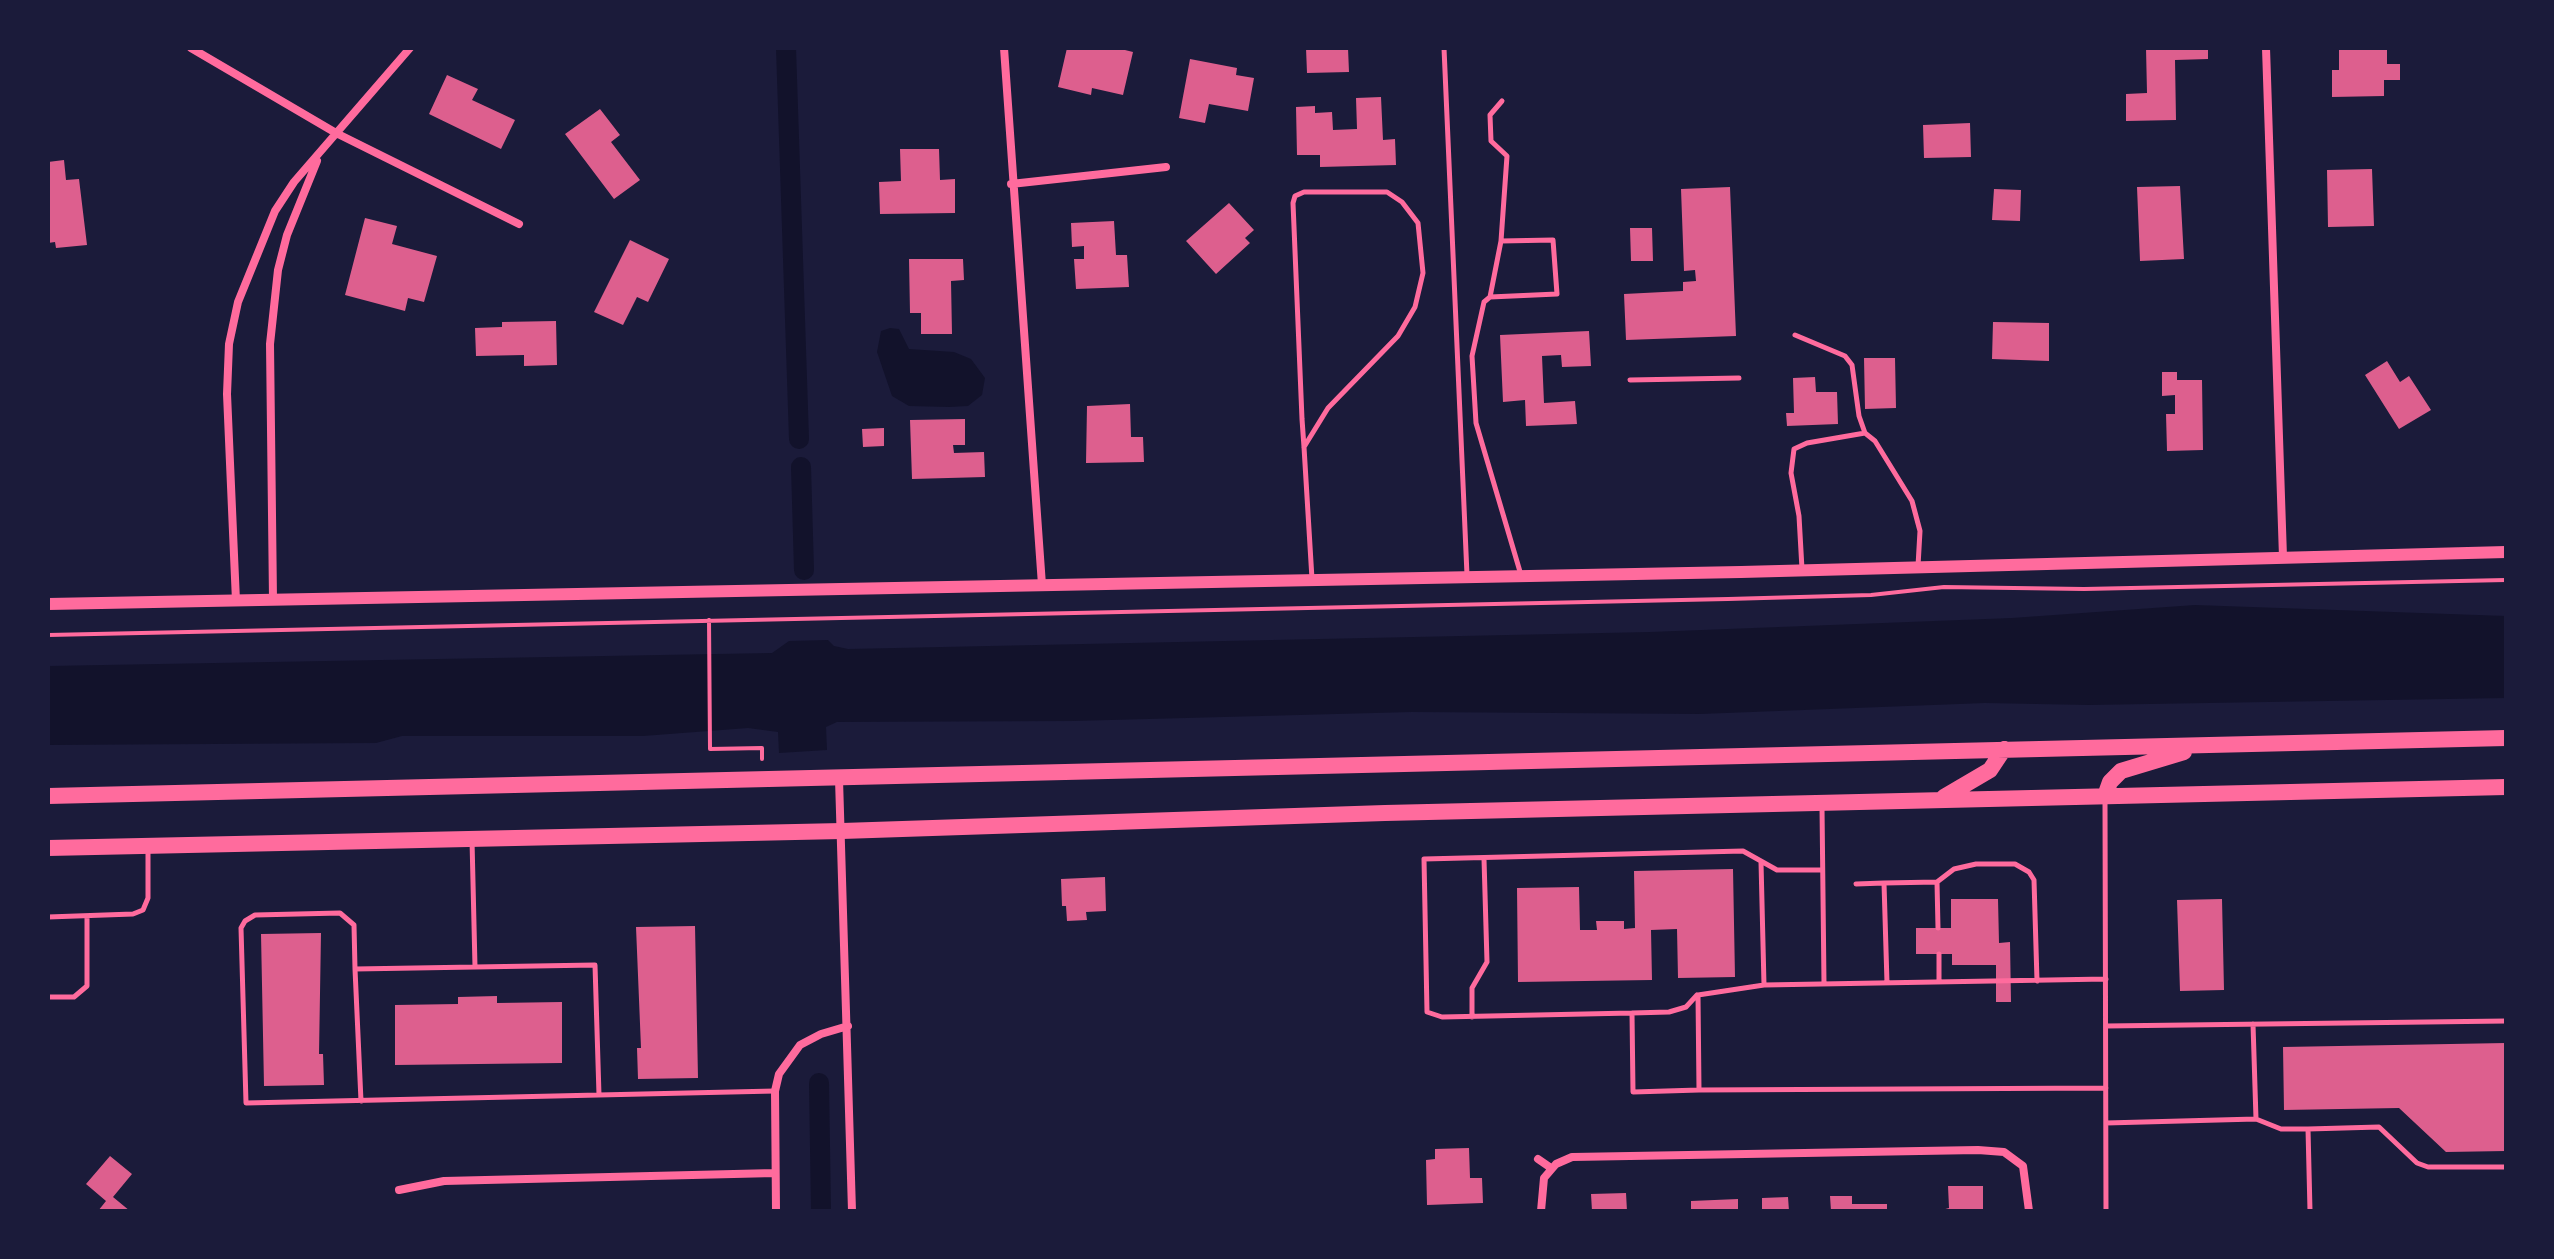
<!DOCTYPE html>
<style>
body{margin:0}
#map{position:relative;width:2554px;height:1259px;overflow:hidden;background:#1b1b3a;font-family:"Alegreya Sans",sans-serif}
canvas{display:block}
.frame{position:absolute;inset:0;border:50px solid #1b1b3a;pointer-events:none}
</style>
<div id="map">
<canvas width="2554" height="1259"></canvas>
<div class="frame"></div>
</div>
<script>
const g = document.querySelector('canvas').getContext('2d');
g.lineJoin = 'round';
function fillPath(path, color) { g.fillStyle = color; g.fill(path, 'evenodd'); }
const shape = rows => new Path2D(rows.map(r => 'M' + r).join(''));
function stroke(path, color, width, dash) { g.strokeStyle = color; g.lineWidth = width; g.lineCap = dash ? 'butt' : 'round'; g.setLineDash(dash || []); g.stroke(path); }
const water = shape([
 [890,328,899,329,909,349,954,352,971,359,985,378,982,395,968,406,949,407,909,406,892,396,877,352,881,331],
 [2195,605,2506,616,2506,698,2089,705,1985,703,1700,714,1412,712,1073,721,837,722,826,727,827,750,779,753,778,732,748,728,643,736,402,736,376,743,48,745,48,666,772,653,789,641,828,640,834,646,848,649,1650,632,2012,618]
]);
const canal = shape([
 [786,48,799,439],
 [801,467,804,570],
 [819,1083,821,1211]
]);
const building = shape([
 [1067,48,1117,48,1133,52,1123,95,1092,88,1091,95,1058,87],
 [1306,48,1348,48,1349,72,1307,73],
 [2146,48,2208,48,2208,59,2175,60,2176,120,2126,121,2126,94,2147,93],
 [2339,48,2387,48,2387,64,2400,64,2400,80,2384,80,2384,96,2332,97,2332,70,2339,70],
 [1190,59,1237,68,1236,75,1254,78,1248,111,1209,104,1205,123,1179,118],
 [447,75,478,89,472,100,515,120,501,149,429,114],
 [1381,97,1383,140,1395,139,1396,165,1320,167,1320,155,1297,155,1296,107,1315,106,1315,113,1332,112,1333,130,1357,129,1356,98],
 [600,109,620,135,611,142,640,180,614,199,565,134],
 [1970,123,1971,157,1924,158,1923,125],
 [900,149,939,149,940,180,955,179,955,213,880,214,879,182,901,181],
 [64,160,66,180,79,179,87,245,56,248,55,242,48,243,48,162],
 [2372,169,2374,226,2328,227,2327,170],
 [2180,186,2184,259,2140,261,2137,187],
 [1730,187,1736,336,1626,340,1624,294,1683,291,1683,282,1696,281,1695,270,1684,271,1681,189],
 [1994,189,2021,190,2020,221,1992,220],
 [1229,203,1254,230,1245,238,1250,243,1216,274,1186,241],
 [365,218,397,226,392,244,437,256,424,302,408,298,405,311,345,295],
 [1114,221,1116,255,1127,255,1129,287,1076,289,1074,259,1084,259,1084,246,1072,247,1071,223],
 [1630,228,1652,228,1653,261,1631,261],
 [630,240,669,259,648,302,637,297,623,325,594,312],
 [909,259,963,259,964,280,951,281,952,334,921,334,921,313,910,313],
 [556,321,557,365,524,366,524,355,476,356,475,328,502,327,502,322],
 [1993,322,2049,323,2049,361,1992,359],
 [1589,331,1591,366,1562,367,1561,355,1542,356,1544,403,1575,401,1577,424,1526,426,1525,400,1503,402,1500,335],
 [1864,358,1895,358,1896,408,1865,409],
 [2387,361,2400,382,2409,376,2431,410,2399,429,2365,375],
 [2162,372,2177,372,2177,380,2202,380,2203,450,2167,451,2166,414,2175,414,2175,395,2162,396],
 [1815,377,1816,392,1837,392,1838,424,1787,426,1786,413,1794,413,1793,378],
 [1130,404,1131,437,1143,437,1144,462,1086,463,1087,406],
 [965,419,965,445,953,445,954,453,984,452,985,477,912,479,910,420],
 [884,428,884,446,863,447,862,429],
 [1733,869,1735,977,1678,978,1677,929,1651,930,1652,980,1518,982,1517,888,1579,887,1580,930,1597,930,1596,921,1624,921,1624,929,1635,928,1634,871],
 [1105,877,1106,911,1086,912,1087,920,1067,921,1066,906,1062,906,1061,879],
 [1951,899,1998,899,1999,943,2010,942,2011,1002,1996,1002,1996,965,1952,965,1952,954,1916,954,1916,928,1951,928],
 [2222,899,2224,990,2180,991,2177,900],
 [695,926,698,1078,638,1079,637,1048,641,1048,636,927],
 [321,933,319,1054,323,1054,324,1085,264,1086,261,934],
 [497,996,497,1003,562,1002,562,1063,395,1065,395,1005,458,1004,458,997],
 [2506,1043,2506,1151,2446,1152,2399,1108,2284,1110,2283,1047],
 [1469,1148,1470,1178,1482,1178,1483,1203,1427,1205,1426,1160,1435,1159,1435,1149],
 [110,1156,132,1174,113,1197,130,1211,98,1211,106,1201,86,1184],
 [1948,1186,1983,1186,1983,1211,1938,1211,1949,1208],
 [1626,1193,1627,1211,1592,1211,1591,1194],
 [1830,1196,1852,1196,1852,1204,1887,1204,1887,1211,1831,1211],
 [1788,1197,1789,1211,1762,1211,1762,1198],
 [1738,1199,1738,1211,1691,1211,1691,1201]
]);
const path = shape([
 [709,620,710,749,762,748,762,759],
 [48,635,1728,599,1871,595,1944,587,2084,589,2506,580]
]);
const service = shape([
 [1444,48,1467,575],
 [1501,241,1507,156,1491,141,1490,115,1502,101],
 [1490,297,1501,241,1553,240,1557,294,1490,297,1484,302,1472,356,1476,423,1521,575],
 [1795,335,1845,356,1852,365,1859,416,1865,433,1807,443,1794,449,1791,473,1799,516,1802,569],
 [1630,380,1739,378],
 [1865,433,1875,441,1912,501,1920,531,1918,566],
 [1304,447,1328,408,1398,336,1415,307,1423,273,1418,223,1402,202,1387,192,1304,192,1295,196,1293,203,1302,419,1304,447,1312,579],
 [2105,801,2106,1211],
 [1822,807,1824,984],
 [472,840,475,967,355,969,354,925,340,913,255,915,245,921,241,928,246,1103,775,1091],
 [1761,862,1764,985],
 [1937,882,1938,928],
 [1856,884,1884,883],
 [48,917,133,914,143,910,148,898,148,848],
 [1939,954,1939,982],
 [475,967,595,965,599,1095],
 [355,969,361,1101],
 [2106,979,1764,985,1698,995,1699,1090,2106,1088],
 [1887,983,1884,883,1937,882,1954,869,1976,864,2015,864,2029,872,2034,880,2037,981],
 [1697,995,1686,1007,1669,1012,1632,1013,1633,1092,1699,1090],
 [48,997,74,997,87,986,87,916],
 [1632,1013,1442,1017,1427,1012,1424,859,1743,851,1777,870,1822,870],
 [1472,1017,1472,988,1487,962,1484,859],
 [2106,1026,2506,1021],
 [2256,1119,2281,1129,2308,1129,2310,1211],
 [2106,1123,2256,1119,2253,1024],
 [2308,1129,2379,1127,2417,1163,2428,1167,2506,1167]
]);
const minor = shape([
 [191,48,336,133,519,224],
 [1004,48,1042,585],
 [2266,48,2283,557],
 [1011,184,1166,167],
 [273,600,270,344,278,270,287,235,317,161],
 [236,601,227,394,229,344,238,302,275,211,294,182,410,48],
 [839,779,852,1211],
 [1538,1159,1551,1168],
 [399,1190,444,1181,775,1173],
 [776,1211,775,1091,779,1074,800,1045,821,1034,848,1026],
 [1541,1211,1544,1178,1556,1164,1572,1157,1978,1150,2004,1152,2023,1166,2029,1211]
]);
const tertiary = shape([
 [48,604,1741,572,2506,552]
]);
const primary = shape([
 [48,796,2506,738],
 [2105,796,2110,782,2121,771,2184,752],
 [1944,797,1990,770,2004,749],
 [48,848,842,831,1385,813,2506,787]
]);
fillPath(water, '#12122b');
stroke(canal, '#12122b', 20);
fillPath(building, '#dd5f8e');
stroke(path, '#ff6b9d', 4);
stroke(service, '#ff6b9d', 5);
stroke(minor, '#ff6b9d', 8);
stroke(tertiary, '#ff6b9d', 12);
stroke(primary, '#ff6b9d', 16);
</script>
